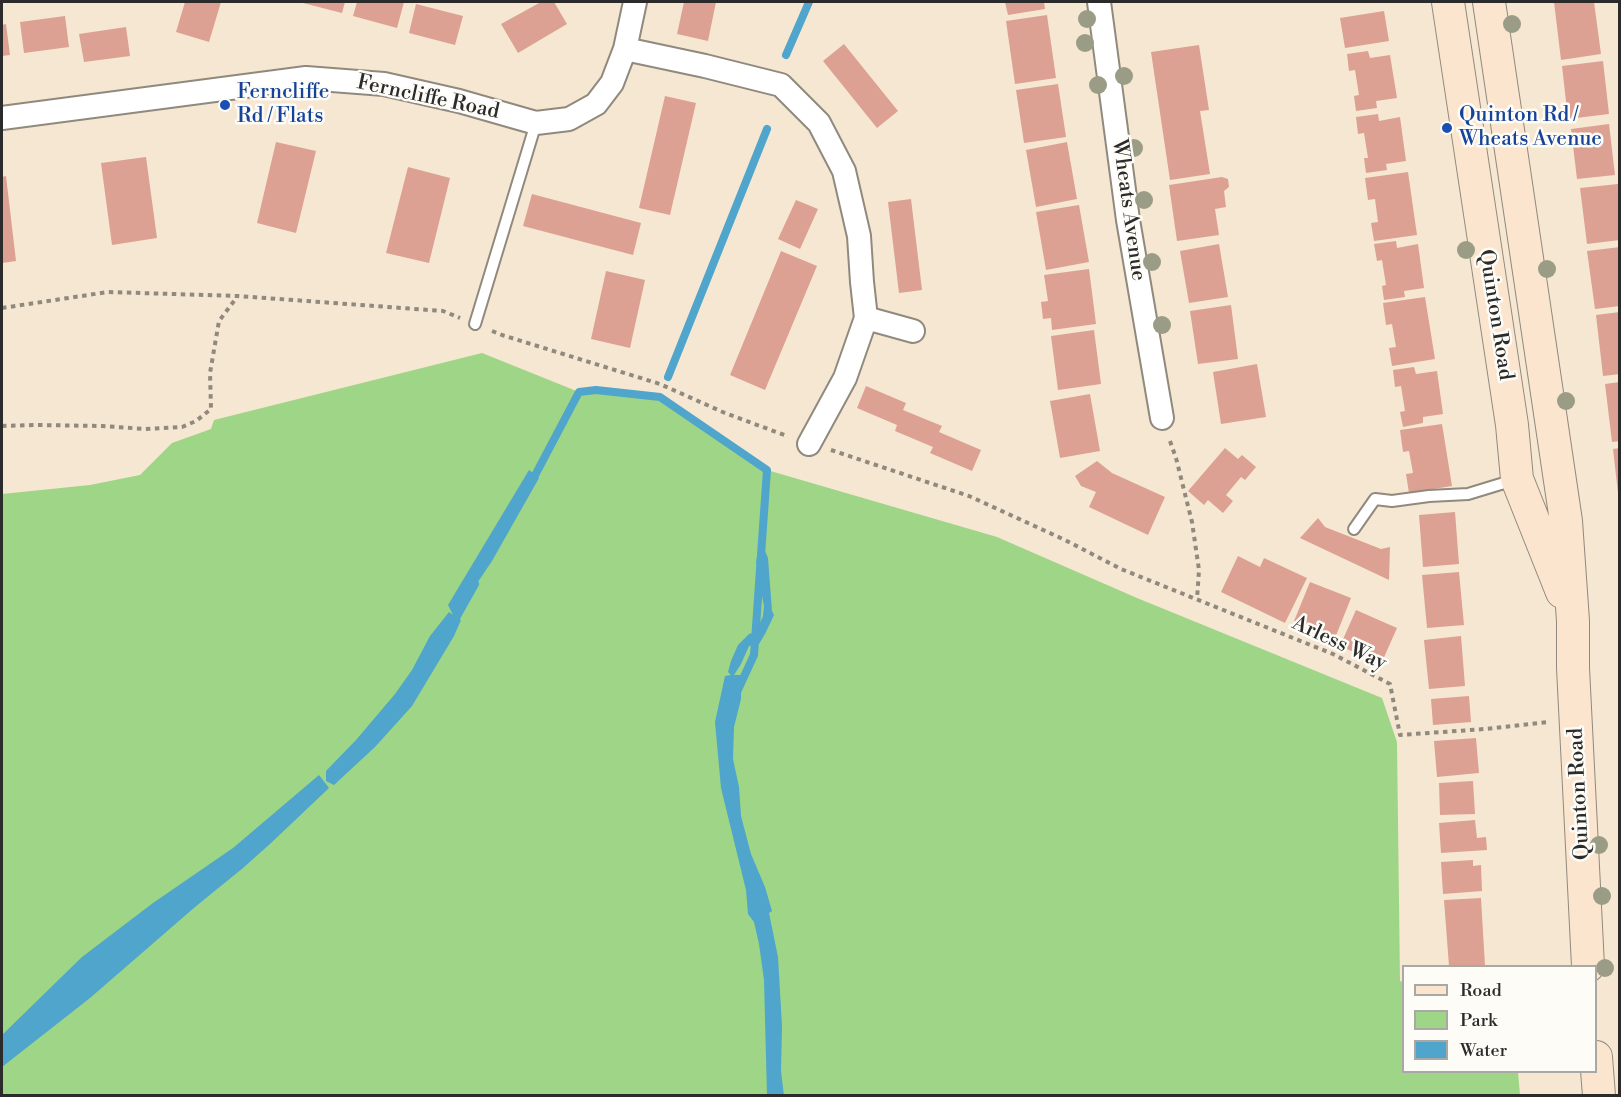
<!DOCTYPE html>
<style>
body{margin:0}
#map{position:relative;width:1621px;height:1097px;overflow:hidden;background:#f6e7d2;font-family:"Libre Bodoni",serif}
canvas{display:block}
.frame{position:absolute;inset:0;border:3px solid #2b2b2b;pointer-events:none}
.legend{position:absolute;left:1402px;top:965px;width:195px;height:108px;box-sizing:border-box;background:#fdfcf7;border:2px solid #a9a8a5;margin:0;padding:8px 10px;list-style:none;font-size:18px;color:#2b2b2b}
.legend li{display:flex;align-items:center;gap:12px;height:30px}
.legend b{width:30px;border:2px solid #a9a8a5}
</style>
<div id="map">
<canvas width="1621" height="1097"></canvas>
<div class="frame"></div>
<ul class="legend">
<li><b style="height:8px;background:#fbe5cf"></b>Road</li>
<li><b style="height:16px;background:#9fd586"></b>Park</li>
<li><b style="height:16px;background:#4fa5cb"></b>Water</li>
</ul>
</div>
<script>
const g = document.querySelector('canvas').getContext('2d');
g.lineJoin = 'round';
function fillPath(path, color) { g.fillStyle = color; g.fill(path, 'evenodd'); }
const shape = rows => new Path2D(rows.map(r => 'M' + r).join(''));
function stroke(path, color, width, dash) { g.strokeStyle = color; g.lineWidth = width; g.lineCap = dash ? 'butt' : 'round'; g.setLineDash(dash || []); g.stroke(path); }
function label(font, color, halo, rows, align = 'center') {
  g.font = font + ' "Libre Bodoni",serif'; g.lineWidth = 5; g.setLineDash([]); g.textBaseline = 'middle'; g.strokeStyle = halo; g.fillStyle = color; for (const [text, x, y, turn = 0] of rows) {
    g.save(); g.translate(x, y); g.rotate((+turn || 0) * Math.PI / 180); g.textAlign = isNaN(turn) ? turn : align; if (halo) g.strokeText(text, 0, 0); g.fillText(text, 0, 0); g.restore();
  }
}
const green = shape([
 [482,353,579,392,596,390,660,397,767,470,997,537,1137,598,1382,698,1397,742,1400,981,1404,982,1404,1072,1518,1072,1520,1095,2,1095,2,494,90,485,140,475,172,443,211,429,214,420]
]);
const water = shape([
 [529,470,539,478,492,561,455,616,461,620,454,636,412,706,375,747,334,785,326,781,326,771,356,740,395,694,412,670,430,636,449,612,453,615,448,605],
 [765,551,768,558,772,611,774,615,765,634,759,644,749,646,741,664,734,675,741,675,741,699,734,727,733,759,739,787,741,816,751,854,765,887,772,911,769,913,778,957,782,1026,781,1071,784,1096,767,1095,764,980,759,944,754,922,748,914,746,890,721,788,715,722,725,676,731,675,728,672,731,661,738,645,749,634,753,633,759,625,763,616,764,606,762,596,761,576,756,562,758,552],
 [319,775,329,788,271,843,243,868,195,907,90,998,2,1067,2,1035,82,957,153,903,233,848]
]);
const stream = shape([
 [786,55,809,2],
 [668,377,767,129],
 [531,483,579,392,596,390,660,397,767,470,754,655,736,694],
 [452,625,475,584]
]);
const building = shape([
 [185,2,221,2,209,42,176,32],
 [299,2,345,2,342,13],
 [357,2,404,2,397,28,353,16],
 [541,2,554,2,567,24,518,53,501,24],
 [684,2,716,2,708,41,677,34],
 [1005,2,1044,2,1045,9,1008,15],
 [1554,2,1594,2,1601,54,1561,60],
 [416,4,463,16,455,45,409,33],
 [1384,11,1389,41,1345,48,1340,18],
 [1047,15,1056,78,1015,84,1006,21],
 [65,16,69,47,24,53,20,22],
 [6,24,10,55,2,56,2,25],
 [126,27,130,56,84,62,79,34],
 [844,44,898,111,877,128,823,61],
 [1199,45,1209,110,1200,111,1210,174,1170,180,1151,52],
 [1368,51,1370,58,1390,55,1397,98,1376,101,1377,108,1356,111,1354,96,1359,95,1355,70,1349,71,1347,54],
 [1603,61,1609,114,1568,119,1562,66],
 [1058,84,1066,137,1024,143,1016,90],
 [665,96,696,103,670,215,639,208],
 [1378,114,1379,121,1400,117,1406,161,1386,164,1387,170,1366,173,1364,158,1368,158,1364,133,1358,134,1356,117],
 [1609,124,1615,175,1577,179,1571,129],
 [276,142,316,151,296,233,257,223],
 [1067,142,1077,199,1036,207,1026,150],
 [146,157,157,238,112,245,101,163],
 [408,167,450,178,429,263,386,253],
 [1408,172,1417,235,1374,241,1371,223,1378,222,1375,199,1368,200,1365,178],
 [6,176,16,261,2,263,2,177],
 [1222,177,1228,179,1229,187,1224,191,1226,207,1215,209,1219,235,1177,241,1169,185],
 [1618,184,1620,196,1620,240,1587,244,1580,188],
 [532,194,641,223,633,255,523,226],
 [911,199,922,290,899,293,888,202],
 [796,200,818,209,800,249,778,239],
 [1079,205,1089,262,1046,270,1036,212],
 [1396,241,1397,248,1418,244,1424,288,1404,291,1405,297,1384,300,1382,286,1386,285,1382,260,1377,261,1374,244],
 [1219,244,1228,297,1189,303,1180,251],
 [1620,247,1620,306,1595,309,1587,251],
 [781,251,817,266,765,390,730,375],
 [1089,269,1096,324,1052,330,1051,318,1043,319,1041,302,1048,301,1044,275],
 [606,271,645,280,630,348,591,339],
 [1425,297,1435,359,1392,366,1389,348,1396,347,1392,324,1386,325,1383,303],
 [1231,305,1238,359,1198,364,1190,311],
 [1620,312,1620,374,1603,376,1596,315],
 [1094,330,1101,384,1058,390,1051,336],
 [1257,364,1266,417,1221,424,1213,372],
 [1414,367,1416,374,1437,371,1443,414,1423,417,1423,423,1403,427,1400,412,1405,411,1401,386,1395,387,1393,370],
 [1620,382,1620,441,1612,442,1605,384],
 [866,386,906,403,903,410,942,426,939,432,981,450,972,471,930,453,933,447,895,431,897,425,857,408],
 [1090,394,1100,451,1060,458,1050,401],
 [1442,424,1452,486,1409,493,1406,474,1413,473,1409,451,1403,452,1400,430],
 [1225,448,1238,459,1242,455,1256,467,1245,480,1241,477,1226,495,1233,501,1223,513,1208,500,1204,505,1188,491],
 [1620,448,1620,493,1618,493,1613,449],
 [1097,461,1112,473,1165,497,1148,535,1089,507,1096,492,1081,486,1075,476],
 [1455,512,1459,564,1423,567,1419,515],
 [1318,518,1325,527,1381,549,1390,547,1389,580,1300,538],
 [1238,556,1260,567,1264,558,1307,578,1285,623,1221,592],
 [1459,572,1464,625,1427,628,1422,575],
 [1310,582,1351,598,1335,638,1294,621],
 [1356,610,1397,628,1381,664,1340,646],
 [1461,636,1465,686,1429,689,1424,640],
 [1469,696,1471,722,1433,725,1431,699],
 [1476,738,1479,773,1437,777,1434,741],
 [1473,781,1475,814,1440,815,1439,783],
 [1475,820,1477,838,1486,837,1487,850,1441,853,1439,823],
 [1473,860,1473,866,1481,865,1482,891,1443,894,1441,862],
 [1481,898,1485,966,1449,966,1444,900]
]);
const path = shape([
 [2,308,108,292,238,296,443,311,460,318],
 [492,331,502,335,660,384,725,413,787,436],
 [2,426,37,425,102,426,145,429,182,427,196,421,211,409,210,373,219,321,237,297],
 [1170,441,1176,458,1192,522,1199,570,1197,599],
 [831,450,969,496,1065,540,1121,569,1333,654,1390,684,1400,735,1485,729,1549,722]
]);
const lane = shape([
 [475,324,536,123],
 [1354,529,1375,499,1392,501,1429,496,1468,494,1514,480]
]);
const street = shape([
 [1099,2,1128,220,1162,418],
 [625,49,705,66,781,85,819,123,844,171,859,236,862,282,866,318,845,378,809,444],
 [2,118,306,78,384,84,459,101,536,123,569,119,596,104,612,83,625,49,635,2],
 [866,318,913,331]
]);
const secondary = shape([
 [1448,2,1512,425,1517,479,1562,592],
 [1489,2,1566,521,1573,621,1573,668,1588,966],
 [1596,1057,1599,1096]
]);
const trees = [
 [1087,19],
 [1512,24],
 [1085,43],
 [1124,76],
 [1098,85],
 [1134,148],
 [1144,200],
 [1466,250],
 [1152,262],
 [1547,269],
 [1162,325],
 [1566,401],
 [1599,845],
 [1602,896],
 [1605,968]
];
const markers = [
 [225,105,6,"#1a4fb4"],
 [1447,128,6,"#1a4fb4"]
];
const transitNames = [
 ["Ferncliffe",237,93],
 ["Rd / Flats",237,117],
 ["Quinton Rd /",1459,116],
 ["Wheats Avenue",1459,140]
];
const streetNames = [
 ["Ferncliffe Road",428,98,12],
 ["Wheats Avenue",1128,210,82],
 ["Quinton Road",1495,315,81],
 ["Arless Way",1339,644,25],
 ["Quinton Road",1580,794,-93]
];
fillPath(green, '#9fd586');
fillPath(water, '#4fa5cb');
stroke(stream, '#4fa5cb', 8);
fillPath(building, '#dca193');
stroke(lane, '#90897e', 14);
stroke(street, '#90897e', 26);
stroke(secondary, '#90897e', 34);
stroke(path, '#90897e', 4, [4.5, 4.5]);
stroke(lane, '#fff', 10);
stroke(street, '#fff', 22);
stroke(secondary, '#fbe5cf', 32);
g.fillStyle = '#9a9c85';
for (const [x, y] of trees) { g.beginPath(); g.arc(x, y, 9, 0, 2 * Math.PI); g.fill(); }
for (const [x, y, r, color] of markers) { const dot = new Path2D(); dot.arc(x, y, r, 0, 2 * Math.PI); g.fillStyle = color; g.fill(dot); stroke(dot, '#fdfcf7', 2); }
label('21px', '#164399', '#fdfcf7', transitNames, 'left');
label('21px', '#2b2b2b', '#fdfcf7', streetNames);
</script>
